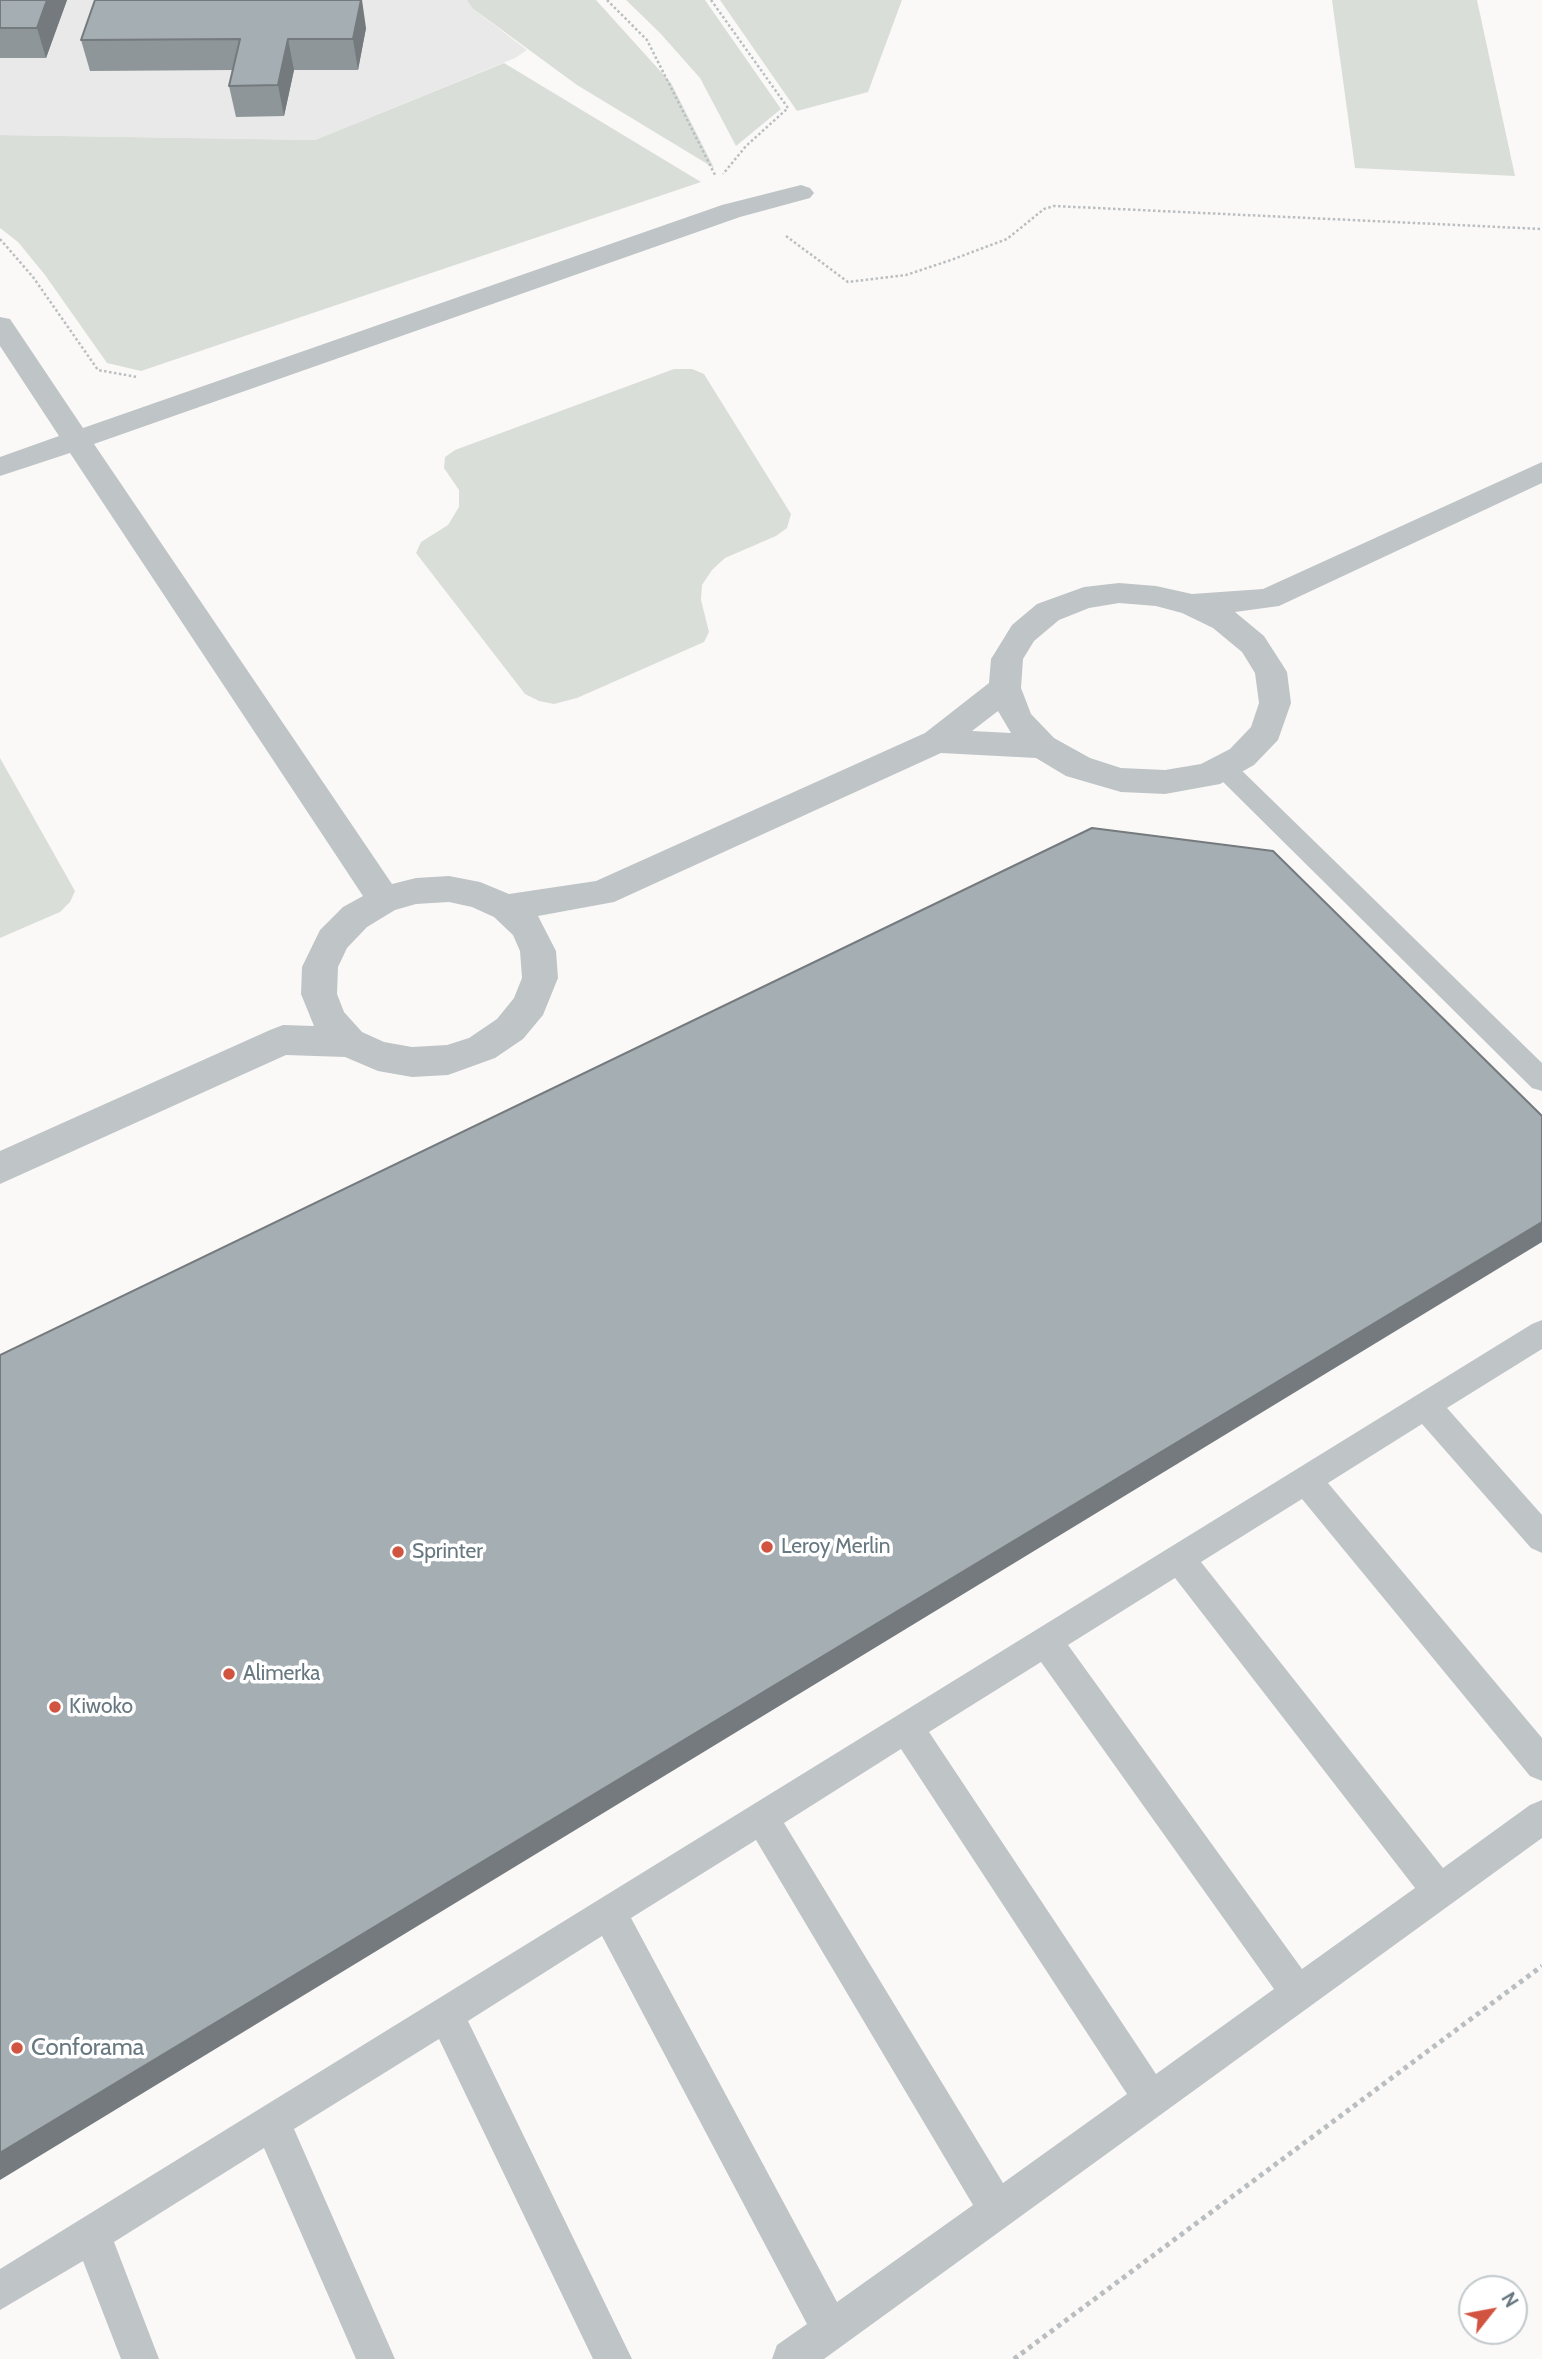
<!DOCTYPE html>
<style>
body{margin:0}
#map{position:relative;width:1542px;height:2359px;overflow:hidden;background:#faf9f8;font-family:Cabin,sans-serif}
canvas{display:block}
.north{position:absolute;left:1458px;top:2275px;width:70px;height:70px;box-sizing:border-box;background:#fff;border:2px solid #c2c9cc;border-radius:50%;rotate:59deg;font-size:19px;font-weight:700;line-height:28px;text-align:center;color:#677880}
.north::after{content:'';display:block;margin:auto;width:24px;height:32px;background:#d15440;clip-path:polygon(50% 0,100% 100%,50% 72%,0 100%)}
</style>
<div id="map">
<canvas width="1542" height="2359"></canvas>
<div class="north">N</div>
</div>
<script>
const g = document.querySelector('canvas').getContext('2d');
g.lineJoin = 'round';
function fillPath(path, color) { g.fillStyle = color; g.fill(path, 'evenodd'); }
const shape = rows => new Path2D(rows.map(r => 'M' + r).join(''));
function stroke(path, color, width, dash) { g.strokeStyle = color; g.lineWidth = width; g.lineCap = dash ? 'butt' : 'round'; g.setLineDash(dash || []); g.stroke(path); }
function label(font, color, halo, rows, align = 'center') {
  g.font = font + ' Cabin,sans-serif'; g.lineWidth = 7; g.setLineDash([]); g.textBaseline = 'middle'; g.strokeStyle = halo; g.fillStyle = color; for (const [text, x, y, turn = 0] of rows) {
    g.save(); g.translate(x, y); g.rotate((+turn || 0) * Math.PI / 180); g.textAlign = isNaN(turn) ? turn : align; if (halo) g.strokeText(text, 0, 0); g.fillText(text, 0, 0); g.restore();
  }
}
const built = shape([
 [0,0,467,0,472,8,527,50,515,58,315,140,0,135]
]);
const green = shape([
 [467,0,596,0,671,83,714,168,577,85,472,8],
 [626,0,705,0,781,109,736,146,700,78,660,33],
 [720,0,902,0,868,92,797,111],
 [1332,0,1477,0,1515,176,1355,168],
 [504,63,701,182,141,371,107,363,45,275,18,242,0,228,0,135,315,140],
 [674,369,692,369,704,374,791,514,787,528,776,536,725,558,712,570,702,585,701,600,709,632,704,642,577,698,554,704,539,701,525,694,416,553,421,542,448,525,459,507,459,490,444,468,445,457,455,450],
 [0,758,75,891,70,902,60,912,0,938]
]);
const pathFar1 = shape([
 [607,0,647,40,715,175],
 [711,0,788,108,746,146,723,174],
 [786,236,848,282,906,275,951,260,1007,239,1044,209,1054,206,1542,229],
 [0,239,33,277,98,370,137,377]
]);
const path = shape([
 [1014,2359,1542,1966]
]);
const service = shape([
 [1223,758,1232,761,1542,1063,1542,1091,1532,1088,1214,773,1211,767,1214,761,1223,758],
 [1542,1320,1542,1349,1447,1408,1542,1515,1542,1553,1531,1548,1422,1424,1328,1483,1542,1738,1542,1781,1530,1776,1302,1499,1201,1562,1443,1868,1530,1805,1542,1800,1542,1838,824,2359,772,2359,777,2345,807,2324,602,1936,468,2021,632,2359,593,2359,439,2039,294,2129,395,2359,356,2359,264,2148,114,2242,159,2359,121,2359,83,2261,0,2310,0,2269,1532,1324,1542,1320],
 [1175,1578,1415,1888,1302,1969,1068,1645,1175,1578],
 [1041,1662,1274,1989,1156,2074,929,1732,1041,1662],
 [901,1749,1127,2094,1003,2183,784,1823,901,1749],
 [756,1840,973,2205,837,2302,631,1918,756,1840]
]);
const minor = shape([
 [801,185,810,188,814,193,810,198,740,217,94,444,392,884,416,878,449,876,480,882,509,894,596,881,925,733,989,683,991,659,996,651,1012,625,1037,604,1084,587,1119,583,1156,586,1192,594,1263,589,1542,462,1542,483,1279,606,1235,612,1264,636,1282,664,1287,672,1291,703,1278,740,1254,765,1220,784,1165,794,1121,792,1066,776,1036,758,941,753,614,902,538,916,556,951,558,978,543,1015,523,1039,495,1058,448,1075,412,1077,378,1071,345,1057,286,1055,0,1184,0,1151,270,1030,283,1025,314,1026,301,994,302,967,320,930,343,907,363,896,70,453,0,476,0,457,59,436,0,346,0,317,10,319,83,428,722,205,801,185],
 [1119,603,1156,606,1182,613,1213,628,1242,652,1255,673,1259,703,1251,727,1230,749,1201,764,1165,770,1121,768,1090,758,1054,738,1031,714,1021,688,1023,659,1034,641,1059,620,1089,608,1119,603],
 [998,711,1011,733,972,731,998,711],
 [449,902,472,907,494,917,513,935,520,951,522,978,514,998,497,1019,469,1038,447,1045,412,1047,384,1042,362,1032,344,1012,337,994,338,967,347,948,367,927,395,910,416,904,449,902]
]);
const wall = shape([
 [0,0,67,0,46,58,0,58],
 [366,28,358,70,294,70,284,116,236,117,229,86,233,70,90,71,81,40]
]);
const shadedWall = shape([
 [47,0,67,0,46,58,37,28],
 [361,0,362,0,366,28,358,70,353,39],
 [288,39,294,70,284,116,278,85],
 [1542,1222,1542,1242,0,2180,0,2153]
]);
const building = shape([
 [0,0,47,0,37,28,0,28,0,0],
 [95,0,361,0,353,39,288,39,278,85,229,86,240,39,81,40,95,0],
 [1092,828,1273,851,1542,1116,1542,1222,0,2153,0,1355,1092,828]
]);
const markers = [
 [767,1547,7,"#d15440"],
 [398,1552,7,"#d15440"],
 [229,1674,7,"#d15440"],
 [55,1707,7,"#d15440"],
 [17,2048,7,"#d15440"]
];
const poiNames = [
 ["Leroy Merlin",781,1547],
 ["Sprinter",412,1552],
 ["Alimerka",243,1674],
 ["Kiwoko",69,1707]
];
const nearPoinames = [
 ["Conforama",31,2048]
];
fillPath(built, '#e8e9e8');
fillPath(green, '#daded8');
stroke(pathFar1, '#babec0', 2.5, [2.5, 2.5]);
stroke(path, '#babec0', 5, [4.5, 4.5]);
fillPath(service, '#bfc4c7');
fillPath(minor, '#bfc4c7');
fillPath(wall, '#8e9699');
fillPath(shadedWall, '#747a7d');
fillPath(building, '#a5aeb2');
stroke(building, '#747a7d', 2);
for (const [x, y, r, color] of markers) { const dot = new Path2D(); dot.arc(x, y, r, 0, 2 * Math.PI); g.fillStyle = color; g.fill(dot); stroke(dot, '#fff', 2.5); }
label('21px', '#677880', '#fff', poiNames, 'left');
label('24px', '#677880', '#fff', nearPoinames, 'left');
</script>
